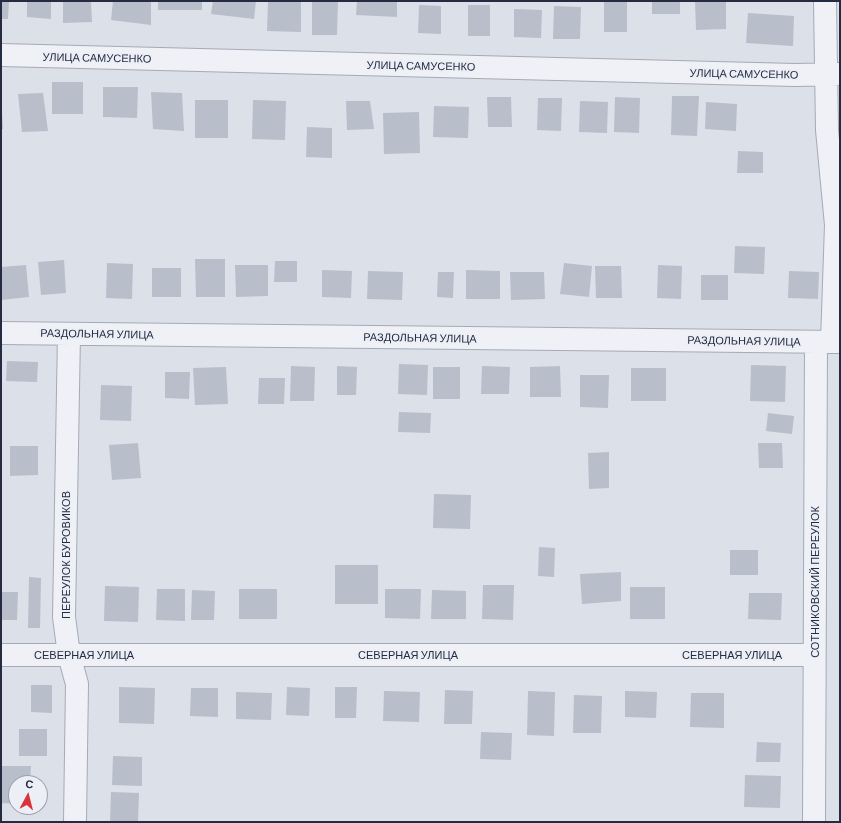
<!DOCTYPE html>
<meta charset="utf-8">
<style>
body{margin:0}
#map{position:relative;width:841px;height:823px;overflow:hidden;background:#dce0e8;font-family:Barlow,sans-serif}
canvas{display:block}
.frame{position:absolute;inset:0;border:2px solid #252b40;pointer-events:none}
.north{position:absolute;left:8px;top:775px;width:40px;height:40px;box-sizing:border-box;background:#eceff6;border:1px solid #9ca1ad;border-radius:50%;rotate:7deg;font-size:11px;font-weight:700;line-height:16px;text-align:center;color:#252b40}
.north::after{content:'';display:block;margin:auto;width:14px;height:18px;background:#da343a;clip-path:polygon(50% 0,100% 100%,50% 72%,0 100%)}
</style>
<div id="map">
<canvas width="841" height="823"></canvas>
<div class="frame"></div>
<div class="north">С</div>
</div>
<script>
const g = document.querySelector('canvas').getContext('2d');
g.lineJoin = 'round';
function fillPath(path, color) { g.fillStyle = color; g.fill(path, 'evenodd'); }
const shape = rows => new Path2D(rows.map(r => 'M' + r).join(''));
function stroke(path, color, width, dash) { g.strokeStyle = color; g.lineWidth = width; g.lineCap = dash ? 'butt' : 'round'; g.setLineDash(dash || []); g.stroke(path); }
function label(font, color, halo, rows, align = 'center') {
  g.font = font + ' Barlow,sans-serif'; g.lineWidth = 4; g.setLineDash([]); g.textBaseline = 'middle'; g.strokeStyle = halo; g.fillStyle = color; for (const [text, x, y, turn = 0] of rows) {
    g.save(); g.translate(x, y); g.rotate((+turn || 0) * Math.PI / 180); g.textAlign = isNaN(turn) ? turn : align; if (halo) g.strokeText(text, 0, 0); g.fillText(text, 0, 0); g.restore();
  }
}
const building = shape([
 [1,1,9,1,8,19,1,19],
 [27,1,51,1,51,19,27,17],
 [63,1,91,1,92,22,63,23],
 [113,1,151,1,151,25,111,20],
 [158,1,202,1,202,10,158,10],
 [213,1,256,1,254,19,211,14],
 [268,1,301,1,301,32,267,31],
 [312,1,338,1,337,35,312,35],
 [357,1,397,1,397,17,356,15],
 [604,1,627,1,627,32,604,32],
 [652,1,680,1,680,14,652,14],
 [695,1,726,1,726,29,696,30],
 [419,5,441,6,441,34,418,33],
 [468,5,490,5,490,36,468,36],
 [554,6,581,7,580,39,553,39],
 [514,9,542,10,541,38,514,37],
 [748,13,794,16,793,46,746,43],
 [52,82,83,82,83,114,52,114],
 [103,87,138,87,137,118,103,117],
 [151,92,182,93,184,131,153,129],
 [43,93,48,131,22,132,18,94],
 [672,96,699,96,697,136,671,135],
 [487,97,511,97,512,127,488,127],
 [615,97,640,98,639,133,614,132],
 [538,98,562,98,561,131,537,130],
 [195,100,228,100,228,138,195,138],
 [253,100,286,101,285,140,252,139],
 [346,101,370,101,374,129,347,130],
 [580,101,608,102,607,133,579,132],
 [706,102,737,104,736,131,705,129],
 [434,106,469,107,468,138,433,137],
 [1,112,2,112,3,129,1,129],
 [419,112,420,153,384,154,383,113],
 [307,127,332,128,332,158,306,157],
 [738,151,763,152,763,173,737,173],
 [735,246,765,247,764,274,734,273],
 [195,259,225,259,225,297,196,297],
 [64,260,66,293,41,295,38,262],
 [275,261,297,261,297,282,274,282],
 [107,263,133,264,132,299,106,298],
 [564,263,592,266,589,297,560,294],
 [26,265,29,297,1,300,1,267],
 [235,265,268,265,268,296,236,297],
 [658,265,682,266,681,299,657,298],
 [595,266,621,266,622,298,596,298],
 [152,268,181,268,181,297,152,297],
 [322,270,352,271,351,298,322,297],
 [466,270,500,271,500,299,466,299],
 [368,271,403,272,402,300,367,299],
 [789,271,819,272,818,299,788,298],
 [438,272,454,272,453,298,437,297],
 [510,272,544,272,545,299,511,300],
 [701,275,728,275,728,300,701,300],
 [7,361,38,362,37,382,6,381],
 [399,364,428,365,427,395,398,394],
 [751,365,786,366,785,402,750,401],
 [291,366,315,367,314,401,290,401],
 [337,366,357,367,356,395,337,395],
 [482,366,510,367,509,394,481,394],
 [560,366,561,397,530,397,530,367],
 [226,367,228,404,195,405,193,368],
 [433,367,460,367,460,399,433,399],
 [631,368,666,368,666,401,631,401],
 [165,372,190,372,189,399,165,398],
 [580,375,609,375,608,408,580,407],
 [259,378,285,378,284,404,258,404],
 [101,385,132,386,131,421,100,420],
 [399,412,431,413,430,433,398,432],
 [768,413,794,416,792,434,766,431],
 [138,443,141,478,112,480,109,445],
 [758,443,782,443,783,468,759,468],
 [10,446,38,446,38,475,10,476],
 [609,452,609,488,589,489,588,453],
 [434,494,471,495,470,529,433,528],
 [539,547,555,548,554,577,538,576],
 [730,550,758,550,758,575,730,575],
 [335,565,378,565,378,604,335,604],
 [621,572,621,601,582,604,580,574],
 [29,577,41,578,40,628,28,628],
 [483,585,514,585,513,620,482,619],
 [105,586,139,587,138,622,104,621],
 [630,587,665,587,665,619,630,619],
 [157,589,185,589,185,621,156,620],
 [239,589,277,589,277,619,239,619],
 [385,589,421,589,420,619,385,618],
 [192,590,215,591,214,620,191,620],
 [432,590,466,591,466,619,431,619],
 [1,592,18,592,17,620,1,620],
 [749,593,782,593,781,620,748,619],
 [31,685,52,685,52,713,31,712],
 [119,687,155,688,154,724,119,723],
 [287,687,310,688,309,716,286,715],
 [335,687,357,687,356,718,335,718],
 [191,688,218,688,218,717,190,716],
 [445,690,473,691,472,724,444,724],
 [384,691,420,692,419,722,383,721],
 [528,691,555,692,554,736,527,735],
 [625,691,657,692,656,718,625,717],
 [236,692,272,693,271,720,236,719],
 [691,693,724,693,724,728,690,727],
 [574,695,602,696,601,733,573,733],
 [19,729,47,729,47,756,19,756],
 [481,732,512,733,511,760,480,759],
 [757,742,781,743,780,762,756,762],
 [113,756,142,757,142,786,112,785],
 [1,766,31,766,30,783,16,783,16,804,1,803],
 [745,775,781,776,780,808,744,807],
 [111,792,139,793,138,822,110,822]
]);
const minor = shape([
 [825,1,827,130,836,225,832,342],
 [1,55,795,75,840,74],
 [1,333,840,342],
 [69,334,64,617,69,655,77,684,75,822],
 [1,655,814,655],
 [814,822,816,342]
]);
const streetNames = [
 ["УЛИЦА САМУСЕНКО",97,58,1],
 ["УЛИЦА САМУСЕНКО",421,66,1],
 ["УЛИЦА САМУСЕНКО",744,74,1],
 ["РАЗДОЛЬНАЯ УЛИЦА",97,334,1],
 ["РАЗДОЛЬНАЯ УЛИЦА",420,338,1],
 ["РАЗДОЛЬНАЯ УЛИЦА",744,341,1],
 ["ПЕРЕУЛОК БУРОВИКОВ",66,555,-90],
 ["СОТНИКОВСКИЙ ПЕРЕУЛОК",815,582,-90],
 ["СЕВЕРНАЯ УЛИЦА",84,655],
 ["СЕВЕРНАЯ УЛИЦА",408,655],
 ["СЕВЕРНАЯ УЛИЦА",732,655]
];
fillPath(building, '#b9becb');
stroke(minor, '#a5aab6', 24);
stroke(minor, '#eff1f6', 22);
label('11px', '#252b40', '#eceff6', streetNames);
</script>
